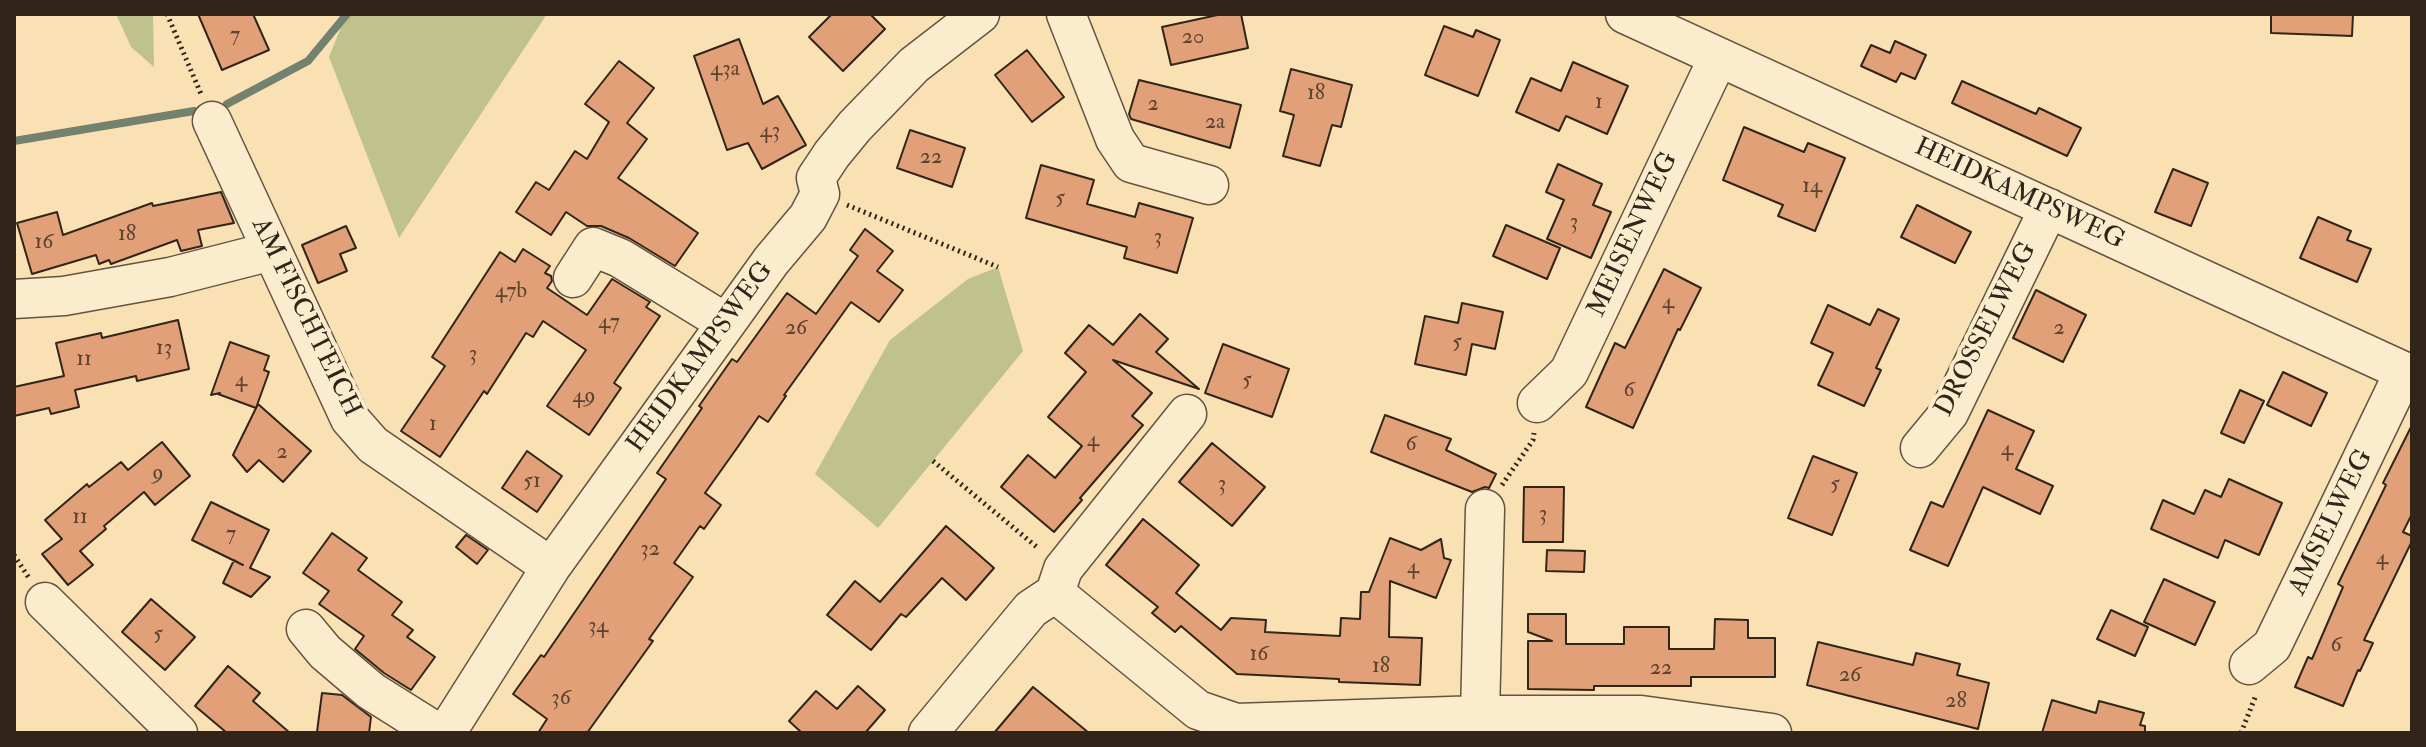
<!DOCTYPE html>
<style>
body{margin:0}
#map{position:relative;width:2426px;height:747px;overflow:hidden;background:#f9e1b4;font-family:"IM FELL Double Pica",serif}
canvas{display:block}
.frame{position:absolute;inset:0;border:16px solid #312519;pointer-events:none}
</style>
<div id="map">
<canvas width="2426" height="747"></canvas>
<div class="frame"></div>
</div>
<script>
const g = document.querySelector('canvas').getContext('2d');
g.lineJoin = 'round';
function fillPath(path, color) { g.fillStyle = color; g.fill(path, 'evenodd'); }
const shape = rows => new Path2D(rows.map(r => 'M' + r).join(''));
function stroke(path, color, width, dash) { g.strokeStyle = color; g.lineWidth = width; g.lineCap = dash ? 'butt' : 'round'; g.setLineDash(dash || []); g.stroke(path); }
function label(font, color, halo, rows, align = 'center') {
  g.font = font + ' "IM FELL Double Pica",serif'; g.lineWidth = 8; g.setLineDash([]); g.textBaseline = 'middle'; g.strokeStyle = halo; g.fillStyle = color; for (const [text, x, y, turn = 0] of rows) {
    g.save(); g.translate(x, y); g.rotate((+turn || 0) * Math.PI / 180); g.textAlign = isNaN(turn) ? turn : align; if (halo) g.strokeText(text, 0, 0); g.fillText(text, 0, 0); g.restore();
  }
}
const green = shape([
 [116,14,153,14,154,67,131,47],
 [338,14,547,14,399,238,329,57,344,20],
 [998,267,1023,351,878,528,815,474,890,340,968,279]
]);
const stream = shape([
 [227,104,308,61,347,14],
 [14,141,194,111]
]);
const building = shape([
 [198,14,253,14,269,50,222,70,198,14],
 [832,14,870,14,885,29,843,71,809,37,832,14],
 [1222,14,1241,14,1248,48,1171,65,1162,27,1222,14],
 [2271,14,2353,14,2352,36,2271,33,2271,14],
 [1444,26,1473,37,1476,30,1500,40,1478,96,1425,75,1444,26],
 [739,39,763,104,778,96,806,145,762,169,748,143,727,150,694,56,739,39],
 [1895,41,1926,55,1915,79,1901,73,1896,82,1861,66,1871,45,1890,53,1895,41],
 [1027,50,1064,97,1032,122,995,75,1027,50],
 [619,61,654,88,627,123,647,139,618,178,698,233,675,266,629,238,601,226,587,226,566,212,551,235,516,212,536,182,549,190,575,151,587,159,609,122,585,104,619,61],
 [1573,62,1628,86,1607,134,1566,116,1559,131,1516,112,1531,78,1561,91,1573,62],
 [1291,69,1352,85,1341,127,1332,125,1320,166,1283,156,1294,115,1280,111,1291,69],
 [1139,80,1241,105,1230,148,1131,119,1129,114,1139,80],
 [1962,81,2036,114,2039,108,2081,128,2067,156,1952,103,1962,81],
 [1744,127,1804,152,1808,143,1845,158,1815,231,1778,216,1783,205,1723,180,1744,127],
 [910,130,965,148,952,187,897,168,910,130],
 [1558,164,1602,184,1593,205,1611,212,1591,258,1547,239,1564,200,1546,192,1558,164],
 [1041,165,1094,180,1087,204,1135,217,1139,203,1193,218,1177,273,1124,258,1127,247,1026,218,1041,165],
 [2173,169,2208,183,2191,226,2155,212,2173,169],
 [221,192,234,223,198,230,202,246,181,251,177,240,111,264,109,260,99,264,96,255,32,274,17,223,57,212,63,235,152,203,153,206,221,192],
 [1917,205,1971,232,1955,263,1901,237,1917,205],
 [2318,217,2351,231,2347,240,2371,249,2357,282,2300,258,2318,217],
 [1506,225,1560,248,1547,279,1493,256,1506,225],
 [346,226,356,248,340,254,347,271,318,283,302,245,346,226],
 [865,229,893,251,877,271,903,290,879,322,851,302,784,395,786,396,768,422,759,416,737,448,705,493,721,505,704,529,700,526,674,563,693,577,649,639,653,641,587,733,538,733,547,719,513,694,541,655,544,657,666,479,657,473,702,408,699,406,732,359,737,362,787,293,816,314,858,256,850,250,865,229],
 [523,249,550,266,545,273,551,276,552,281,547,288,587,315,612,279,650,302,646,307,660,316,614,383,621,388,589,435,547,406,586,350,543,321,533,337,526,333,487,394,484,391,440,457,401,431,445,366,432,357,500,252,515,262,523,249],
 [1664,269,1701,288,1680,330,1678,329,1633,428,1586,407,1615,343,1625,348,1664,269],
 [2036,290,2086,315,2063,362,2013,338,2036,290],
 [1462,303,1503,312,1495,349,1472,344,1466,375,1415,364,1425,316,1458,323,1462,303],
 [1828,305,1870,325,1878,309,1899,319,1876,368,1881,370,1864,406,1818,385,1833,353,1811,343,1828,305],
 [1140,314,1168,339,1156,352,1199,389,1113,360,1152,393,1132,416,1143,425,1080,498,1082,500,1054,532,1001,487,1028,455,1055,478,1082,446,1048,417,1086,372,1065,353,1089,325,1113,345,1140,314],
 [178,320,189,369,137,381,136,376,75,390,79,407,51,414,49,408,14,416,14,387,64,376,56,343,101,333,102,338,178,320],
 [230,342,269,356,264,370,269,372,256,408,218,394,220,393,211,395,230,342],
 [1223,344,1289,369,1272,417,1205,393,1223,344],
 [2283,372,2327,393,2311,426,2267,405,2283,372],
 [2240,390,2264,401,2244,443,2221,433,2240,390],
 [258,404,311,451,283,482,259,460,247,472,233,455,258,404],
 [1988,410,2034,431,2016,469,2053,486,2040,514,1983,487,1948,566,1910,550,1931,502,1943,507,1988,410],
 [1385,415,1451,439,1446,450,1496,474,1489,488,1485,487,1472,492,1371,452,1385,415],
 [2412,425,2412,514,2403,532,2412,536,2412,541,2364,640,2373,643,2360,671,2358,670,2343,706,2295,687,2308,657,2312,659,2343,587,2338,584,2386,485,2383,483,2412,425],
 [162,442,190,476,155,505,144,492,104,526,106,529,80,551,93,565,68,585,42,554,62,539,45,520,87,484,89,487,121,462,128,470,162,442],
 [1212,443,1265,487,1232,526,1179,482,1212,443],
 [527,451,562,476,537,512,502,488,527,451],
 [1813,456,1857,473,1832,535,1788,518,1813,456],
 [2229,479,2282,503,2259,555,2225,540,2218,558,2151,529,2163,500,2194,514,2205,490,2221,497,2229,479],
 [1524,487,1564,487,1563,542,1523,542,1524,487],
 [211,502,269,530,250,568,270,577,251,597,223,583,234,560,243,565,192,540,211,502],
 [1143,519,1199,565,1176,593,1221,630,1231,618,1266,620,1265,632,1340,636,1341,618,1360,619,1361,592,1369,592,1390,538,1421,550,1441,539,1444,558,1451,560,1436,598,1390,581,1389,637,1422,638,1420,685,1339,682,1339,679,1237,674,1181,626,1175,632,1152,613,1158,607,1106,565,1143,519],
 [946,526,994,568,966,600,942,578,906,617,901,614,871,650,827,615,855,581,880,602,946,526],
 [332,533,367,558,358,570,402,602,392,615,413,630,407,637,435,657,411,690,384,673,355,649,364,636,319,604,329,591,303,573,332,533],
 [466,535,488,550,477,564,456,547,466,535],
 [1547,550,1585,551,1584,572,1546,571,1547,550],
 [2164,579,2215,602,2195,645,2144,622,2164,579],
 [151,599,195,637,165,670,122,632,151,599],
 [2111,610,2148,627,2135,656,2097,639,2111,610],
 [1528,614,1566,614,1566,644,1624,644,1624,627,1669,627,1669,649,1714,649,1715,619,1748,620,1748,638,1775,638,1775,677,1691,677,1691,686,1594,686,1594,690,1528,689,1528,641,1552,641,1528,632,1528,614],
 [1818,642,1913,665,1916,653,1960,664,1957,675,1989,683,1978,729,1807,685,1818,642],
 [228,666,260,693,253,701,290,733,227,733,195,706,228,666],
 [858,686,885,710,865,733,802,733,789,721,816,691,837,709,858,686],
 [1033,687,1089,733,994,733,1033,687],
 [322,693,342,695,371,717,369,733,317,732,322,693],
 [2052,700,2096,713,2099,701,2144,713,2140,725,2145,726,2145,733,2042,733,2052,700]
]);
const path = shape([
 [167,14,201,94],
 [847,205,998,267],
 [933,461,1038,548],
 [1502,485,1533,440,1534,433],
 [14,555,29,578],
 [2241,733,2256,695]
]);
const minor = shape([
 [1066,14,1115,139,1131,163,1209,185],
 [1625,14,2412,375],
 [212,121,350,419,373,445,551,567],
 [573,278,593,247,620,258,726,323],
 [14,299,64,296,170,277,272,251],
 [1537,403,1569,372,1718,58],
 [1920,448,1949,413,2049,208],
 [1055,593,1063,569,1187,414],
 [45,602,178,733],
 [306,629,325,652,371,691,438,733],
 [2249,665,2272,646,2404,372],
 [1480,715,1485,509],
 [446,733,551,567,771,261,808,217,820,194,816,178,832,154,855,126,914,65,980,14],
 [928,733,1031,609,1055,593,1198,710,1236,723,1480,715,1641,715,1772,733]
]);
const numberNames = [
 ["7",235,36],
 ["20",1193,38],
 ["43a",725,70],
 ["18",1316,94],
 ["1",1599,103],
 ["2",1153,105],
 ["2a",1215,123],
 ["43",770,132],
 ["22",931,158],
 ["14",1812,187],
 ["5",1060,199],
 ["3",1574,223],
 ["18",127,235],
 ["3",1158,238],
 ["16",44,243],
 ["47b",511,292],
 ["4",1668,303],
 ["47",609,323],
 ["26",796,329],
 ["2",2059,329],
 ["5",1457,343],
 ["13",164,349],
 ["3",473,355],
 ["11",84,360],
 ["4",241,381],
 ["5",1247,381],
 ["6",1629,391],
 ["49",584,397],
 ["1",433,425],
 ["4",1093,441],
 ["6",1411,445],
 ["4",2007,450],
 ["2",282,453],
 ["9",158,474],
 ["51",532,482],
 ["3",1222,485],
 ["5",1835,485],
 ["3",1543,515],
 ["11",80,518],
 ["7",231,535],
 ["32",650,550],
 ["4",2382,559],
 ["4",1413,568],
 ["34",598,627],
 ["5",158,635],
 ["6",2336,646],
 ["16",1259,655],
 ["18",1381,667],
 ["22",1661,669],
 ["26",1850,676],
 ["36",561,699],
 ["28",1956,702]
];
const streetNames = [
 ["HEIDKAMPSWEG",2019,195,25],
 ["MEISENWEG",1634,235,-65],
 ["AM FISCHTEICH",305,318,64],
 ["DROSSELWEG",1987,330,-63],
 ["HEIDKAMPSWEG",701,358,-54],
 ["AMSELWEG",2332,523,-64]
];
fillPath(green, '#c0c28b');
stroke(stream, '#73816f', 8);
fillPath(building, '#e1a078');
stroke(building, '#312519', 2);
stroke(minor, '#635440', 41);
stroke(path, '#312519', 5, [2, 4]);
stroke(minor, '#fbecce', 38);
label('22px', '#5d4431', null, numberNames);
label('26px', '#312519', '#fbecce', streetNames);
</script>
